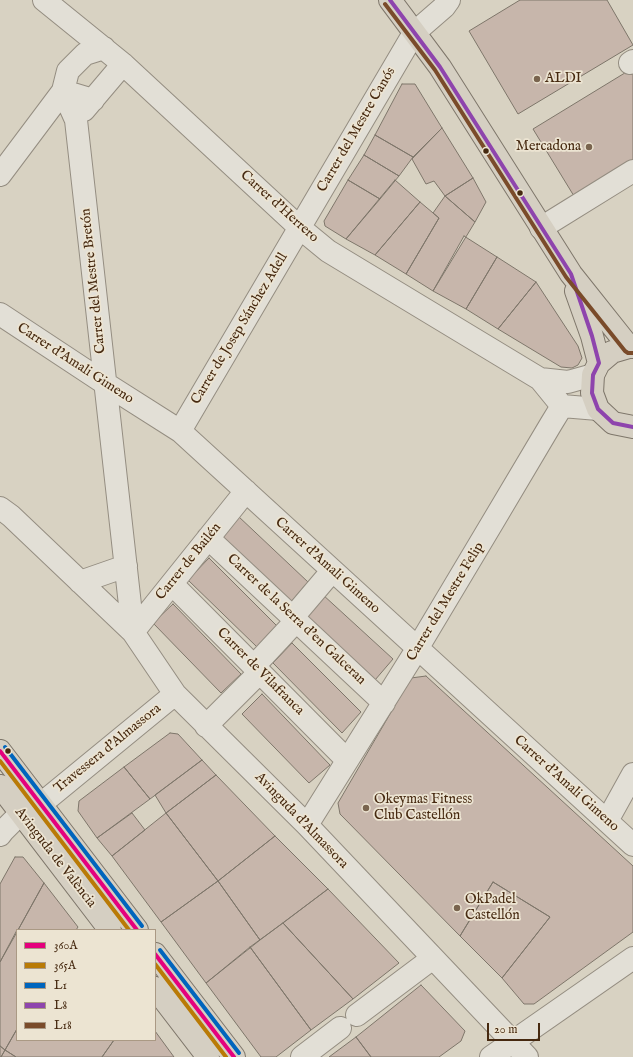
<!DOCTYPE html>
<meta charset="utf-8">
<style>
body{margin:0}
#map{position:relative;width:633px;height:1057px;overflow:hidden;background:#d8d2c2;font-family:"IM FELL English",serif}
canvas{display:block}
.legend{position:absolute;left:16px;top:929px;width:140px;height:112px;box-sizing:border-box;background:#ece4d2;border:1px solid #aa9984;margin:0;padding:5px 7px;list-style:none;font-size:12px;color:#462910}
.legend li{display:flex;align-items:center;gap:8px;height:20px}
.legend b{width:20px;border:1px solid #aa9984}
.scale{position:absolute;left:487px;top:1023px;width:53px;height:18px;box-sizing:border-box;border:2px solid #462910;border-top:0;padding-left:5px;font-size:12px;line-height:14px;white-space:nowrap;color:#462910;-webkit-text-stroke:3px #ece4d2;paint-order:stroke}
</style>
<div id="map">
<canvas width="633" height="1057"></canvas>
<ul class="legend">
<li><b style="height:5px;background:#e5007d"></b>360A</li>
<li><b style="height:5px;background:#b97a06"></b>365A</li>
<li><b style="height:5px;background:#0065bd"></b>L1</li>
<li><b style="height:5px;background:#8e44ad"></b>L8</li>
<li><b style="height:5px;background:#7a4b2a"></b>L18</li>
</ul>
<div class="scale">20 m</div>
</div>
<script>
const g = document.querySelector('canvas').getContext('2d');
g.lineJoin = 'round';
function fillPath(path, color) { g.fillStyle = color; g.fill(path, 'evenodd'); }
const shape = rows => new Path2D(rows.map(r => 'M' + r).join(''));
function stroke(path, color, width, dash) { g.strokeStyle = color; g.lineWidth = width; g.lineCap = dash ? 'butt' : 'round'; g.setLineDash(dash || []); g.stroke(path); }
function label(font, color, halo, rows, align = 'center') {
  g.font = font + ' "IM FELL English",serif'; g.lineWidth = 3.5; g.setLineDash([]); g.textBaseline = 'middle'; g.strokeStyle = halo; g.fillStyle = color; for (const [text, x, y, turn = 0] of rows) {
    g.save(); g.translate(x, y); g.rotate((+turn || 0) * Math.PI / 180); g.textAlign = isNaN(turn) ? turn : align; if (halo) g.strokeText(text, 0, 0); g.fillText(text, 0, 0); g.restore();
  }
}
const building = shape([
 [520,0,607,0,633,45,518,114,469,31,520,0],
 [633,68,633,166,577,201,533,129,633,68],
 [402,84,415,84,442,128,413,157,375,135,402,84],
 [442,128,473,178,445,196,434,181,426,184,412,159,442,128],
 [375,135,413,157,399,176,364,155,375,135],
 [364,155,399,176,380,199,348,180,364,155],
 [473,178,486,202,475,222,445,196,473,178],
 [348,180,380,199,346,239,325,226,324,221,348,180],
 [395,180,420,202,375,255,346,239,395,180],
 [445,196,475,222,433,291,406,274,439,218,433,213,445,196],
 [420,202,439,218,406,274,375,255,420,202],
 [464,236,497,257,466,309,433,291,464,236],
 [497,257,536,282,498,329,466,309,497,257],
 [536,282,578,346,582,358,578,365,572,368,561,367,498,329,536,282],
 [238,516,308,582,290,603,219,537,238,516],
 [209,558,277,626,257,647,188,580,209,558],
 [322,594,393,659,375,680,304,615,322,594],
 [173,604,241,674,221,693,153,623,173,604],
 [292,643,361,712,342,733,273,663,292,643],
 [426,676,633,866,633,932,534,1004,524,1004,502,978,550,917,493,882,460,936,340,814,338,803,411,678,426,676],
 [262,694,330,765,309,783,242,714,262,694],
 [170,733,178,734,202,760,150,799,124,767,170,733],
 [202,760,216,775,166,813,155,795,202,760],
 [124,767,150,799,97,838,78,811,79,801,124,767],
 [216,775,275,836,218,881,166,813,216,775],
 [132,813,145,830,112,856,97,838,132,813],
 [166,813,218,881,161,922,112,856,166,813],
 [275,836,328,889,260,940,218,881,275,836],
 [15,857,23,857,44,883,18,930,17,930,0,962,0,884,15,857],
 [218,881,260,940,206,983,161,922,218,881],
 [493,882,550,917,502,978,460,936,493,882],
 [44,883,78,927,76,930,18,930,44,883],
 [328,889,399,963,353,999,283,923,328,889],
 [283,923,353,999,311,1030,250,947,283,923],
 [17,932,17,1029,5,1050,0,1046,0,962,17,932],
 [250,947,311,1030,276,1057,261,1057,206,983,250,947],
 [421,985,465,1031,461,1041,439,1057,371,1057,356,1037,421,985],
 [17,1029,17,1040,114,1040,102,1057,16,1057,5,1050,17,1029],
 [155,1031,174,1057,102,1057,114,1040,155,1040,155,1031],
 [356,1037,371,1057,329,1057,356,1037],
 [0,1046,5,1050,1,1057,0,1057,0,1046],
 [5,1050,16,1057,1,1057,5,1050]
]);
const minor = shape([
 [44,0,123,64,300,228,328,251,540,379,562,406],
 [104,48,85,54,68,71,63,91,76,120,133,632],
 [630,63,633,61],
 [84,110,123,64],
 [0,175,63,91,93,100],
 [541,228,633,171],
 [0,314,106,384,180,431,633,845],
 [540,379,568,382,593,375],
 [562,406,598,409],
 [180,431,414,33,444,7,449,0],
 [0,508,11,516,133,632,175,694,307,825,527,1057],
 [208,538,384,703],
 [80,582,126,566],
 [172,584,347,760],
 [293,617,332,571],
 [133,632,246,491],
 [254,666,296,621],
 [206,726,260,672],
 [41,804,175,694],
 [607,821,633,774],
 [307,825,417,649,494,520,551,424,562,406],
 [0,835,3,831,21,813],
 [357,1015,433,958],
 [302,1057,340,1028],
 [491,1057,633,958]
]);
const major = shape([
 [390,0,440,67,571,274,629,347],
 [576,291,592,336,599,363],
 [633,347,629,347,612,352,599,363,593,375,592,393,598,409,613,423,633,427],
 [0,751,137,930],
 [0,786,110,930],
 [155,954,234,1057],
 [155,988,208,1057]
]);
const bus1 = shape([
 [0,751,137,930],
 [155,954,234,1057]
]);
const bus2 = shape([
 [0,761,129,930],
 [155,964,226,1057]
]);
const bus3 = shape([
 [5,747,142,926],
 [160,950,239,1053]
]);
const bus4 = shape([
 [390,0,440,67,571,274,592,336,599,363,593,375,592,393,598,409,613,423,633,427]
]);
const bus5 = shape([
 [385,4,435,70,566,277,625,351,628,353,633,353]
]);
const markers = [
 [537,79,4,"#79644e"],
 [589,147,4,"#79644e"],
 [486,151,3.5,"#462910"],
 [520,193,3.5,"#462910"],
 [8,751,3.5,"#462910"],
 [366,808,4,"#79644e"],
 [457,908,4,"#79644e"]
];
const poiNames = [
 ["ALDI",545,79],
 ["Mercadona",581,147,"right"],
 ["Okeymas Fitness",374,800],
 ["Club Castellón",374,816],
 ["OkPadel",465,900],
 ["Castellón",465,916]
];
const streetNames = [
 ["Carrer del Mestre Canós",357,130,-60],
 ["Carrer d'Herrero",279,207,42],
 ["Carrer del Mestre Bretón",94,281,-96],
 ["Carrer de Josep Sánchez Adell",240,329,-59],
 ["Carrer d'Amali Gimeno",75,364,33],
 ["Carrer de Bailén",189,562,-51],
 ["Carrer d'Amali Gimeno",327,566,42],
 ["Carrer del Mestre Felip",446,602,-59],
 ["Carrer de la Serra d'en Galceran",296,620,43],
 ["Carrer de Vilafranca",260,672,45],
 ["Travessera d'Almassora",108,749,-39],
 ["Carrer d'Amali Gimeno",566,784,42],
 ["Avinguda d'Almassora",301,821,46],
 ["Avinguda de València",55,858,52]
];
fillPath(building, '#c7b6ab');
stroke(building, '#7e766a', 1);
stroke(minor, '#948d81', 24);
stroke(major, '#7e766a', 24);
stroke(minor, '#e2dfd6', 22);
stroke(major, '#d5cfc2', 22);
stroke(bus1, '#e5007d', 4);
stroke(bus2, '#b97a06', 4);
stroke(bus3, '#0065bd', 4);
stroke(bus4, '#8e44ad', 4);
stroke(bus5, '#7a4b2a', 4);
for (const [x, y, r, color] of markers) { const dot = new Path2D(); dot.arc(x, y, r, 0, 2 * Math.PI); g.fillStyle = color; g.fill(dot); stroke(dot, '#ece4d2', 1.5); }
label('14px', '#462910', '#ece4d2', poiNames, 'left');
label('14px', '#462910', '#ece4d2', streetNames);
</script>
